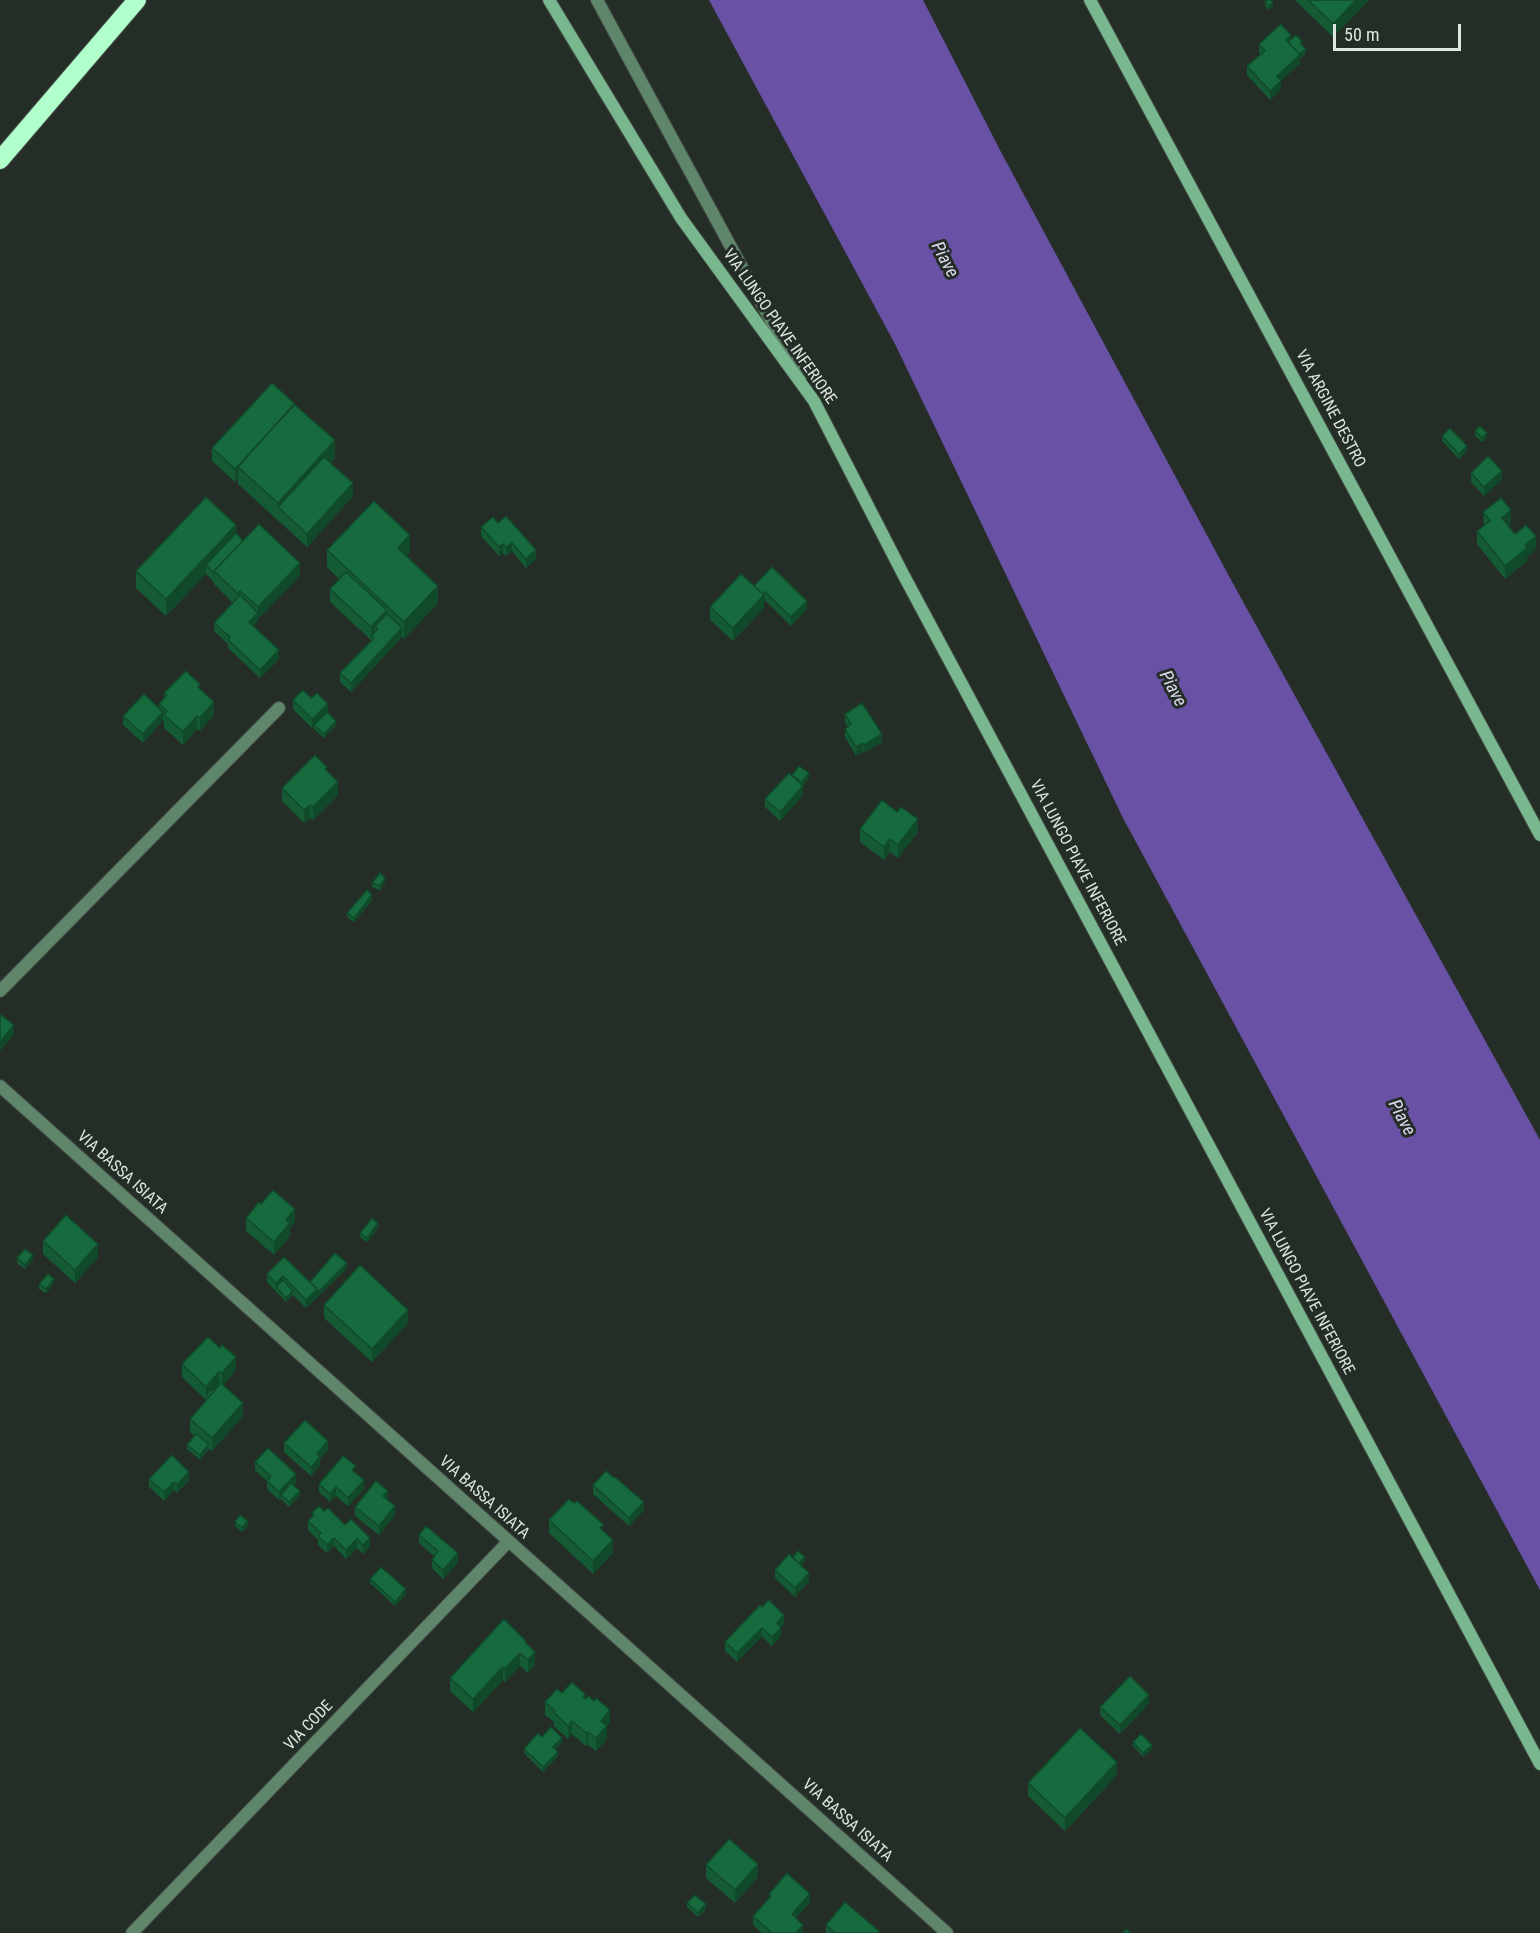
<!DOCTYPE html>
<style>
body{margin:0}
#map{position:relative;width:1540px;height:1933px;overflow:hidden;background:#242e27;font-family:"Roboto Condensed",sans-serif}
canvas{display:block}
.scale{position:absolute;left:1333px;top:24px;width:128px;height:27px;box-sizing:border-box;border:3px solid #dfe5e1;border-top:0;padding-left:8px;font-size:18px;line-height:21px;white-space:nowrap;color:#dfe5e1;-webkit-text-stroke:4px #242e27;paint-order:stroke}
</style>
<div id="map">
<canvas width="1540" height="1933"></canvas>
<div class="scale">50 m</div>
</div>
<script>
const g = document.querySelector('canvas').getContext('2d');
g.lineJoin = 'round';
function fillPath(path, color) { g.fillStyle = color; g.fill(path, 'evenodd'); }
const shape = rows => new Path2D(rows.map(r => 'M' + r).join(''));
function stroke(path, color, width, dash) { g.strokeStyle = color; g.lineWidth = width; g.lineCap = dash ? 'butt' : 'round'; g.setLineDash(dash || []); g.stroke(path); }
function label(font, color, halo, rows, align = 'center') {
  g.font = font + ' "Roboto Condensed",sans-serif'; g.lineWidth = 6; g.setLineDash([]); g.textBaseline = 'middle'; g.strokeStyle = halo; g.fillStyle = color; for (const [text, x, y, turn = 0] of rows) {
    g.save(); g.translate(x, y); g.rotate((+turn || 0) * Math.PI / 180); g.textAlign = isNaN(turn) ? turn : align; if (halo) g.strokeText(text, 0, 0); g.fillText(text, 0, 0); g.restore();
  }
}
const water = shape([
 [709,0,923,0,1001,152,1230,578,1540,1140,1540,1590,1123,818,895,344]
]);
const street = shape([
 [597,0,801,376],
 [0,991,279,708],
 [0,1086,947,1933],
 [132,1933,508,1542]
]);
const secondary = shape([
 [549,0,681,218,814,401,903,574,1540,1764],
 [1090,0,1540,835]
]);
const highway = shape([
 [0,160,137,0]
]);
const wall = shape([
 [1295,0,1369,0,1333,37],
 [1265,1,1273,6,1269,10,1265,6],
 [1291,39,1302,45,1306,53,1300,59,1300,64,1281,80,1281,89,1270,100,1247,75,1247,66,1260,54,1259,53,1259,44],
 [1475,431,1487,437,1482,442,1475,436],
 [1442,436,1467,451,1459,459,1442,441],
 [212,448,335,458,331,462,353,496,307,547,238,484,238,479,235,482,212,461],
 [1471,473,1502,479,1484,496,1471,482],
 [1483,512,1511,523,1508,526,1515,534,1536,549,1527,557,1527,561,1505,579,1477,544,1477,531,1484,526],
 [498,523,536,559,526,568,512,551,506,556,503,553,499,556,481,536,481,527],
 [236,533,243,541,300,576,258,619,258,621,253,627,279,659,260,678,228,648,228,644,214,631,214,623,233,603,214,584,214,582,206,574,166,616,136,588,136,571],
 [327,550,410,552,406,556,438,603,404,639,402,637,351,692,340,682,340,673,371,641,371,640,330,602,330,589,339,579,327,567],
 [754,586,807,609,791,626,765,600,764,602,764,608,733,641,710,620,710,607],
 [200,689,214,715,200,731,197,729,183,745,164,728,164,721,163,720,143,743,123,725,123,716,159,708,159,704,164,698,164,693],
 [293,700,336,725,324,738,314,729,314,726,312,728,293,709],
 [845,714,882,742,864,753,863,751,856,756,845,737,845,729,848,727,845,722],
 [327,772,338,795,313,820,310,818,304,823,282,801,282,788],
 [792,776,809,778,803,785,803,795,780,821,765,807,765,799],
 [860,829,918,832,898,858,890,852,884,860,860,842],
 [385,882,380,890,372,887,372,883],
 [372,900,354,922,347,917,347,913],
 [246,1218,295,1222,290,1228,290,1236,274,1255,246,1231],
 [378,1228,367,1242,360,1237,360,1233],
 [43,1241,98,1257,75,1283,43,1254],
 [17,1258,33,1260,25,1269,17,1263],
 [347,1268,306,1308,293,1295,286,1302,267,1282,267,1274,310,1282],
 [54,1283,46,1293,39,1289,39,1284],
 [324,1305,408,1323,372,1362,324,1318],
 [182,1364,236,1370,223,1385,243,1416,212,1451,209,1449,200,1460,187,1449,187,1445,195,1436,190,1432,190,1419,206,1400,182,1377],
 [284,1443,328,1450,320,1459,320,1465,311,1476,284,1452],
 [255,1462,296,1482,294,1485,300,1495,289,1507,281,1499,279,1500,267,1489,267,1481,255,1470],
 [356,1473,364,1489,348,1506,336,1496,330,1502,319,1492,319,1484],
 [149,1479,189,1480,177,1493,174,1490,164,1501,149,1487],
 [593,1485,644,1510,629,1526,593,1494],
 [388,1500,395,1515,379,1535,355,1516,355,1507],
 [324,1511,345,1525,370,1547,363,1554,357,1548,346,1559,334,1546,327,1553,318,1545,318,1540,308,1530,308,1521,312,1517,312,1513],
 [549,1520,604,1532,613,1553,593,1574,549,1533],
 [235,1522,248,1526,242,1532,235,1526],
 [419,1535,458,1562,443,1579,432,1568,432,1560,434,1556,419,1543],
 [805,1561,801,1565,809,1581,795,1597,775,1578,775,1570],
 [370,1579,406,1594,395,1606,370,1583],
 [760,1605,784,1624,781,1627,781,1636,772,1646,762,1636,737,1662,725,1651,725,1642],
 [526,1643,535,1665,528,1673,520,1666,505,1682,503,1680,473,1712,450,1691,450,1678],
 [562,1693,585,1694,585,1699,610,1723,607,1727,607,1739,596,1751,588,1745,586,1746,572,1734,568,1739,554,1726,554,1722,545,1715,545,1702],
 [1149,1703,1120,1734,1100,1715,1100,1707],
 [542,1737,562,1742,555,1749,558,1756,543,1772,524,1753,524,1749],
 [1133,1742,1152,1749,1143,1757,1133,1746],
 [1117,1775,1065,1831,1028,1796,1028,1783],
 [706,1865,758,1877,735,1903,706,1878],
 [769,1894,810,1902,796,1918,803,1933,762,1933,753,1925,753,1916,769,1898],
 [687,1903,706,1909,698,1917,687,1907],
 [826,1925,879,1933,826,1933]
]);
const shadedWall = shape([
 [1356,0,1369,0,1333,37,1333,24],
 [1273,2,1273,6,1269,10,1269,6],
 [1291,35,1291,44,1288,46,1286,40],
 [1306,49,1306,53,1300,59,1300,64,1277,84,1277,76],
 [1281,81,1281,89,1270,100,1270,91],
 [295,417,238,467,238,479,235,482,235,469],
 [1487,433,1487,437,1482,442,1482,438],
 [335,440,335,458,284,513,278,507,278,520,278,503],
 [1467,446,1467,451,1459,459,1459,454],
 [1502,471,1502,479,1484,496,1484,487],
 [353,483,353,496,307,547,307,534],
 [1511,510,1511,523,1502,531,1502,518],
 [236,525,236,542,206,565,206,574,166,616,166,599],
 [410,535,410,552,398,565,398,548],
 [1536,536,1536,549,1527,557,1527,561,1505,579,1505,566,1525,545],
 [512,543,512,551,506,556,506,547],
 [503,544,503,553,499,556,499,547],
 [536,550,536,559,526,568,526,559],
 [300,563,300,576,258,619,258,621,249,631,249,622,258,613,258,607],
 [438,586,438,603,404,639,404,622],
 [765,592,764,608,733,641,733,628],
 [807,601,807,609,791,626,791,617],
 [387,610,387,623,378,629,375,626,375,635,371,636,371,640,371,627],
 [402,628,402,637,351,692,351,683],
 [279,650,279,659,260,678,260,670],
 [214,702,214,715,200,731,200,718],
 [328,704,328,713,312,728,312,719],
 [163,712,163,720,143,743,143,734],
 [197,716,197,729,183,745,183,732],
 [336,721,336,725,324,738,324,734],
 [882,734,882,742,864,753,864,745],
 [863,743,863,751,856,756,856,747],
 [809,773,809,778,802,787,802,782],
 [338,782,338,795,313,820,313,807],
 [803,786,803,795,780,821,780,812],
 [310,805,310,818,304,823,304,810],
 [918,819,918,832,898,858,898,845],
 [890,839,890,852,884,860,884,847],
 [385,878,385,882,380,890,380,886],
 [372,895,372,900,354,922,354,918],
 [14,1025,14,1034,0,1051,0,1042],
 [295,1209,295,1222,290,1228,290,1236,274,1255,274,1242,286,1220],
 [378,1223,378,1228,367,1242,367,1238],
 [98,1244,98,1257,75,1283,75,1270],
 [33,1255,33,1260,25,1269,25,1265],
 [347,1263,347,1268,317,1298,317,1293],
 [283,1276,283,1285,276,1287,276,1291,276,1283],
 [54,1279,54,1283,46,1293,46,1289],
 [317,1289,317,1298,306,1308,306,1300],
 [293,1291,293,1295,286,1302,286,1298],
 [408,1310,408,1323,372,1362,372,1349],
 [236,1357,236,1370,222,1386,222,1373],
 [219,1372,219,1385,208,1397,206,1395,206,1400,206,1387],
 [243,1403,243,1416,212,1451,212,1438],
 [328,1441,328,1450,320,1459,320,1465,311,1476,311,1467,317,1454],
 [209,1444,209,1449,200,1460,200,1455],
 [189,1472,189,1480,177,1493,177,1485],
 [296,1474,296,1482,283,1497,281,1495,281,1499,279,1500,279,1492],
 [364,1480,364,1489,348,1506,348,1498],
 [174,1482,174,1490,164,1501,164,1492],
 [336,1487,336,1496,330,1502,330,1494],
 [300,1491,300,1495,289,1507,289,1502],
 [388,1491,388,1499,383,1496],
 [644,1502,644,1510,629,1526,629,1518],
 [395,1506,395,1515,379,1535,379,1526],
 [248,1521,248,1526,242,1532,242,1528],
 [334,1538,334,1546,327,1553,327,1545],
 [370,1538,370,1547,363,1554,363,1545],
 [357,1539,357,1548,346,1559,346,1550],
 [613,1540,613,1553,593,1574,593,1561],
 [458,1553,458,1562,443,1579,443,1570],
 [805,1557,805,1561,799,1567,799,1563],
 [809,1573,809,1581,795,1597,795,1588],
 [406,1589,406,1594,395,1606,395,1602],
 [784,1615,784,1624,777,1631,777,1623],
 [762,1628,762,1636,737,1662,737,1653],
 [781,1628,781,1636,772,1646,772,1637],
 [535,1652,535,1665,528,1673,528,1660],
 [520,1653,520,1666,505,1682,505,1669],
 [503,1667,503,1680,473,1712,473,1699],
 [1149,1695,1149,1703,1120,1734,1120,1725],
 [610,1710,610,1723,607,1727,607,1739,596,1751,596,1738,601,1721],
 [572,1721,572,1734,568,1739,568,1726],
 [588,1732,588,1745,586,1746,586,1733],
 [562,1738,562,1742,553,1752,553,1747],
 [1152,1745,1152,1749,1143,1757,1143,1753],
 [558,1752,558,1756,543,1772,543,1767],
 [1117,1762,1117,1775,1065,1831,1065,1818],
 [758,1864,758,1877,735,1903,735,1890],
 [810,1894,810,1902,792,1923,792,1914],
 [706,1904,706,1909,698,1917,698,1913],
 [803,1925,803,1933,796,1933]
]);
const building = shape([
 [1266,0,1271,0,1273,2,1269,6,1265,1,1266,0],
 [1308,0,1356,0,1333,24,1308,0],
 [1281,24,1291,35,1286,40,1300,55,1277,76,1281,81,1270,91,1247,66,1265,51,1259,44,1281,24],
 [1296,35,1302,41,1300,43,1306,49,1299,54,1288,42,1296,35],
 [272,383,295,404,235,469,212,448,272,383],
 [294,404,335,440,278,503,238,467,294,404],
 [1480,426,1487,433,1482,438,1475,431,1480,426],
 [1450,428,1467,446,1459,454,1442,436,1450,428],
 [1488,456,1502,471,1484,487,1471,473,1488,456],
 [324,457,353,483,307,534,278,507,324,457],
 [206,497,236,525,166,599,136,571,206,497],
 [1501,498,1511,510,1502,518,1515,534,1526,525,1536,536,1525,545,1527,548,1505,566,1477,531,1490,521,1483,512,1501,498],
 [374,501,410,535,398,548,438,586,404,622,327,550,374,501],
 [506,516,536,550,526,559,512,543,506,547,503,544,499,547,481,527,493,517,498,523,506,516],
 [259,524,300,563,258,607,240,591,238,594,214,571,259,524],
 [236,533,243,541,214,571,214,573,206,565,236,533],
 [772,567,807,601,791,617,765,592,763,594,754,586,772,567],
 [346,572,387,610,371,627,330,589,346,572],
 [741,574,764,595,733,628,710,607,741,574],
 [240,595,258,613,249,622,279,650,260,670,228,640,230,637,214,623,240,595],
 [387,614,402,628,351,683,340,673,374,638,371,636,378,629,375,626,387,614],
 [186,671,200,684,198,687,214,702,200,718,197,716,183,732,164,715,167,711,159,704,167,695,164,693,186,671],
 [303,690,311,698,317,693,328,704,312,719,293,700,303,690],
 [144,694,163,712,143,734,123,716,144,694],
 [862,703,882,734,864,745,863,743,856,747,845,729,851,724,845,714,862,703],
 [327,712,336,721,324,734,314,725,327,712],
 [315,755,327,767,325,769,338,782,313,807,310,805,304,810,282,788,315,755],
 [799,766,809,773,802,782,792,775,799,766],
 [789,773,803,786,780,812,765,799,789,773],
 [882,800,897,812,901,807,918,819,898,845,890,839,884,847,860,829,882,800],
 [380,873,385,878,380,886,372,883,380,873],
 [367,890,372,895,354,918,347,913,367,890],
 [0,1014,14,1025,0,1042,0,1014],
 [273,1190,295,1209,286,1220,290,1223,274,1242,246,1218,259,1202,261,1204,273,1190],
 [66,1215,98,1244,75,1270,43,1241,66,1215],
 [372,1218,378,1223,367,1238,360,1233,372,1218],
 [25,1249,33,1255,25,1265,17,1258,25,1249],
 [335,1253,347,1263,317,1293,317,1289,310,1282,335,1253],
 [284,1257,317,1289,306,1300,283,1276,276,1283,267,1274,284,1257],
 [360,1265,408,1310,372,1349,324,1305,360,1265],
 [48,1274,54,1279,46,1289,39,1284,48,1274],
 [283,1280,293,1291,286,1298,276,1287,283,1280],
 [208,1337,220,1348,222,1345,236,1357,222,1373,219,1372,206,1387,182,1364,208,1337],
 [221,1383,243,1403,212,1438,190,1419,221,1383],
 [212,1389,214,1391,208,1397,206,1395,212,1389],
 [305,1420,328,1441,317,1454,320,1457,311,1467,284,1443,305,1420],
 [196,1434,209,1444,200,1455,187,1445,196,1434],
 [268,1448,296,1474,279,1492,267,1481,271,1476,255,1462,268,1448],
 [172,1455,189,1472,177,1485,174,1482,164,1492,149,1479,172,1455],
 [343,1456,356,1466,352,1470,364,1480,348,1498,336,1487,330,1494,319,1484,343,1456],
 [606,1471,614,1478,615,1477,644,1502,629,1518,593,1485,606,1471],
 [376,1481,388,1491,383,1496,395,1506,379,1526,355,1507,376,1481],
 [291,1483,300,1491,289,1502,281,1495,291,1483],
 [569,1499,574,1503,577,1501,604,1525,600,1528,613,1540,593,1561,549,1520,569,1499],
 [319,1506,324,1511,328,1508,345,1525,351,1519,370,1538,363,1545,357,1539,346,1550,334,1538,327,1545,318,1536,321,1533,308,1521,314,1515,312,1513,319,1506],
 [240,1515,248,1521,242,1528,235,1522,240,1515],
 [426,1526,458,1553,443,1570,432,1560,438,1551,419,1535,426,1526],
 [798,1551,805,1557,799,1563,793,1557,798,1551],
 [789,1554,809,1573,795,1588,775,1570,789,1554],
 [381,1567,406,1589,395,1602,370,1579,381,1567],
 [769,1600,784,1615,777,1623,781,1628,772,1637,762,1628,737,1653,725,1642,760,1605,762,1607,769,1600],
 [504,1619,526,1641,525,1642,535,1652,528,1660,520,1653,505,1669,503,1667,473,1699,450,1678,504,1619],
 [1130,1676,1149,1695,1120,1725,1100,1707,1130,1676],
 [572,1682,585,1694,583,1697,585,1699,589,1696,594,1701,596,1698,610,1710,601,1721,607,1726,596,1738,588,1732,586,1733,572,1721,568,1726,554,1713,555,1711,545,1702,557,1689,562,1693,572,1682],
 [551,1727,562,1738,553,1747,558,1752,543,1767,524,1749,538,1733,542,1737,551,1727],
 [1080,1728,1117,1762,1065,1818,1028,1783,1080,1728],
 [1141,1734,1152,1745,1143,1753,1133,1742,1141,1734],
 [729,1839,758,1864,735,1890,706,1865,729,1839],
 [787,1873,810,1894,792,1914,803,1925,796,1933,772,1933,753,1916,771,1896,769,1894,787,1873],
 [695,1895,706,1904,698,1913,687,1903,695,1895],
 [845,1902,879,1931,877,1933,835,1933,826,1925,845,1902],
 [1127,1929,1130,1933,1122,1933,1127,1929]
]);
const streetNames = [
 ["VIA LUNGO PIAVE INFERIORE",779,327,55],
 ["VIA ARGINE DESTRO",1330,409,62],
 ["VIA LUNGO PIAVE INFERIORE",1077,863,62],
 ["VIA BASSA ISIATA",122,1173,42],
 ["VIA LUNGO PIAVE INFERIORE",1306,1292,62],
 ["VIA BASSA ISIATA",484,1498,42],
 ["VIA CODE",309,1726,-46],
 ["VIA BASSA ISIATA",847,1821,42]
];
const waterNames = [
 ["Piave",944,260,62],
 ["Piave",1172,689,62],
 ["Piave",1401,1118,62]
];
fillPath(water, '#6951a5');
stroke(street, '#424b45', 14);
stroke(secondary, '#424b45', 14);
stroke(highway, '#424b45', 20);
stroke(street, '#5f856b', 12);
stroke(secondary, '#79b88f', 12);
stroke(highway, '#b1ffcb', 18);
fillPath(wall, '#145a35');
fillPath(shadedWall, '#104a2b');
fillPath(building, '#17693e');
stroke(building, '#104a2b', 1.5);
label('16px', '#dfe5e1', '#242e27', streetNames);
label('italic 18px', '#dedaf1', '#242e27', waterNames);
</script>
